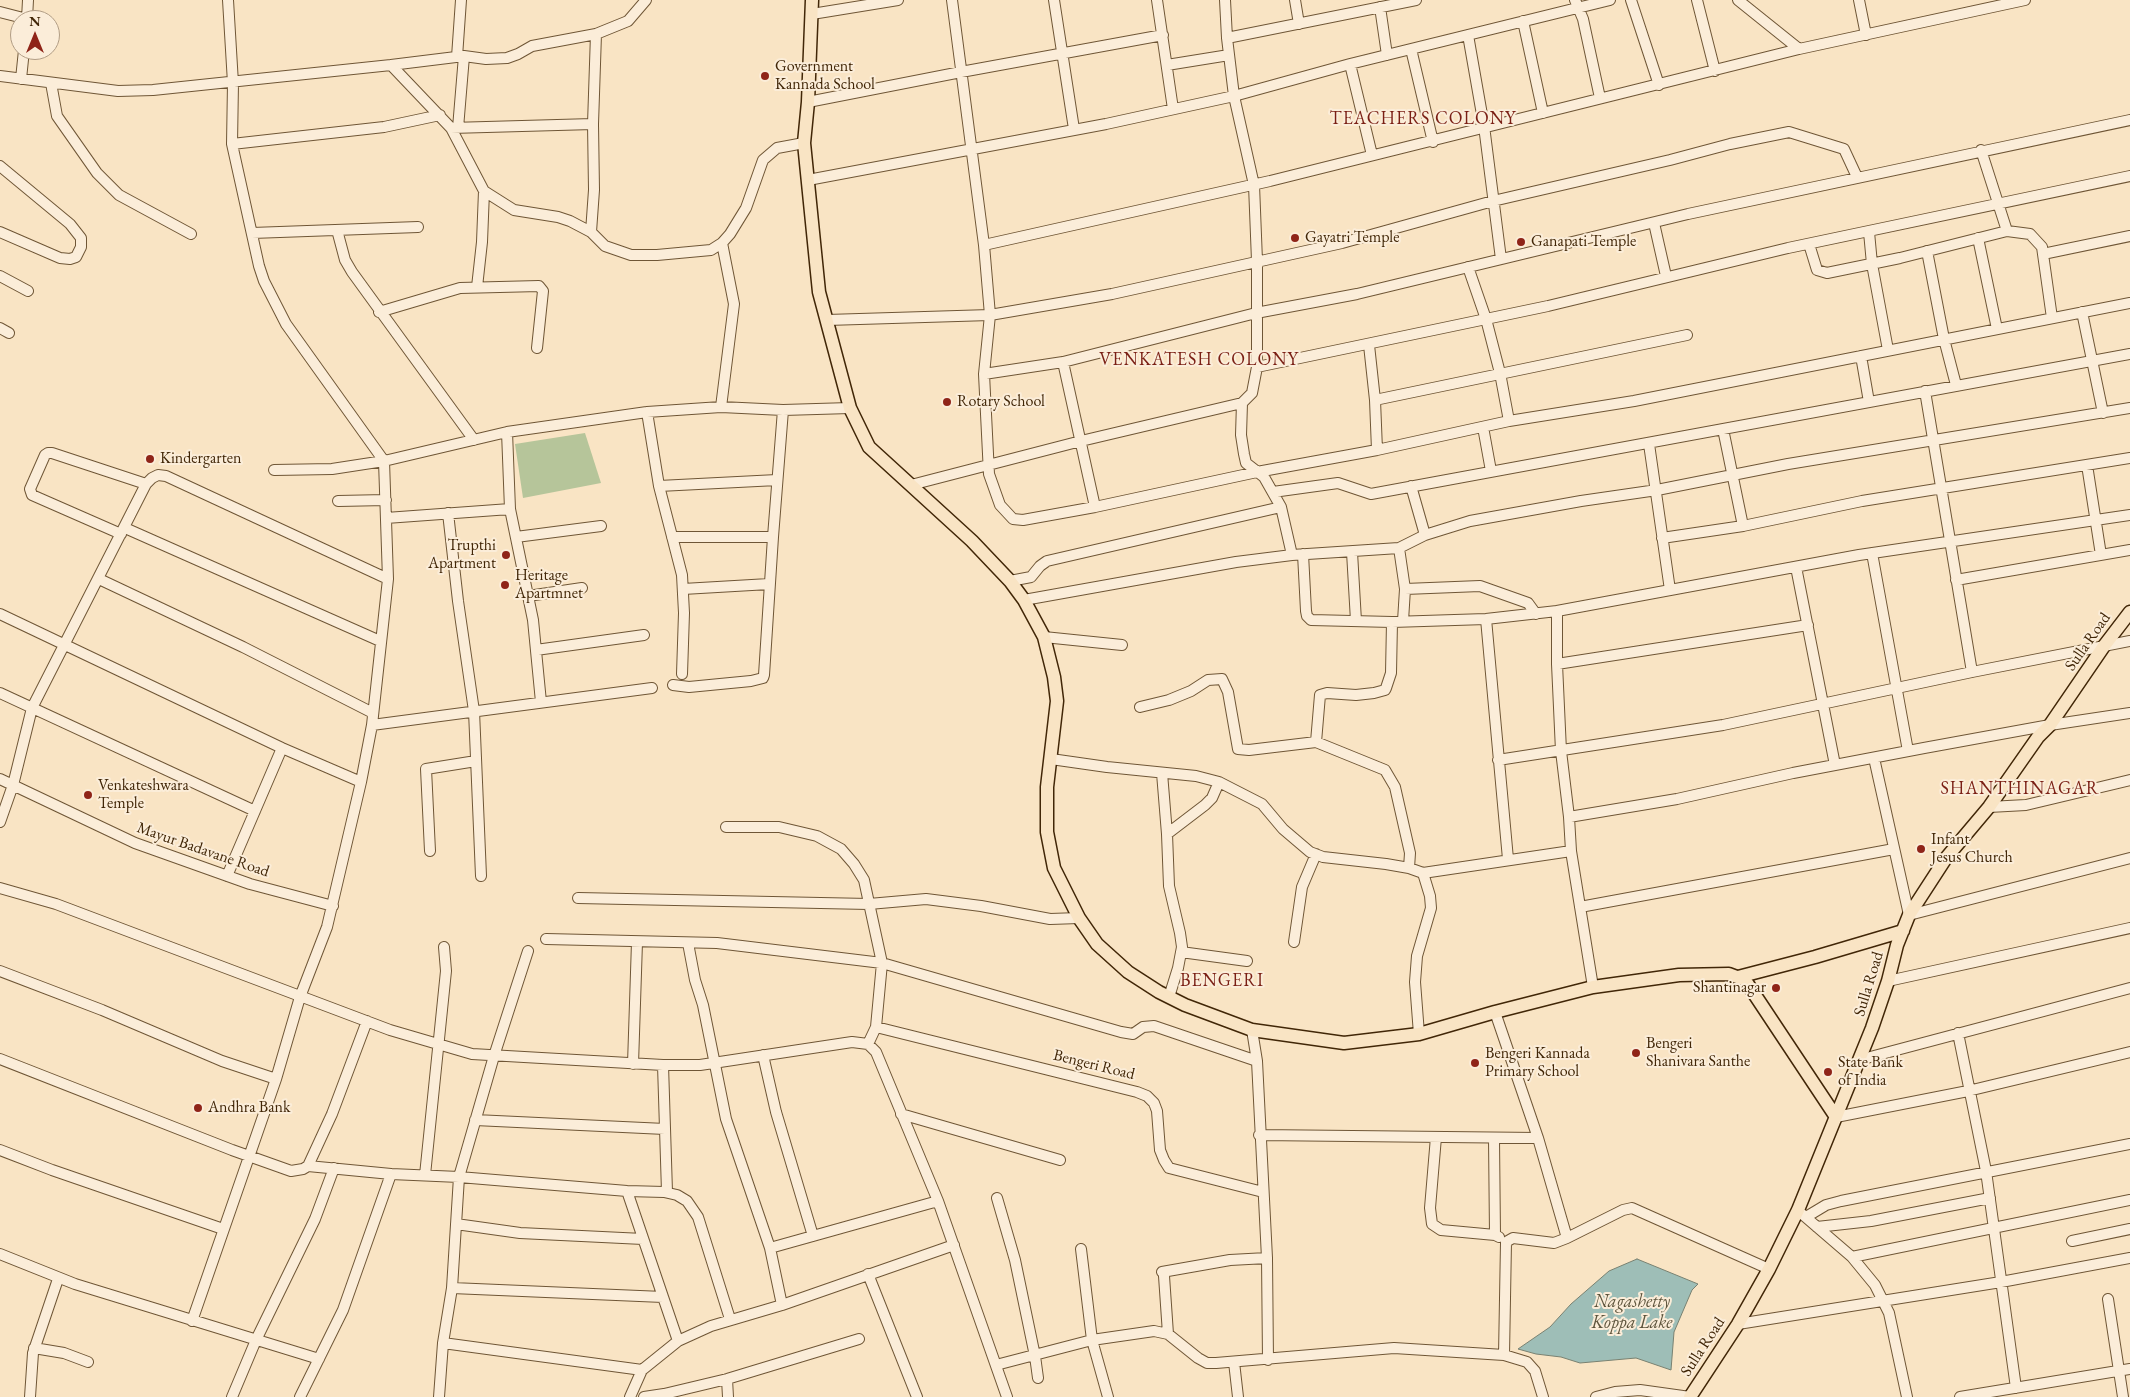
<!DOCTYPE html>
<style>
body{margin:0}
#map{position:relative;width:2130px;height:1397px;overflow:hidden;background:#f9e4c4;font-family:"EB Garamond",serif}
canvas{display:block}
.north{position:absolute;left:10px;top:10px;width:50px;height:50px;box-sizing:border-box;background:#fbedd9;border:1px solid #b19d85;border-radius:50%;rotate:0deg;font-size:14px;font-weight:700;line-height:20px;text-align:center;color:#412607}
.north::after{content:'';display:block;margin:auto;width:18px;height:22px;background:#8f2418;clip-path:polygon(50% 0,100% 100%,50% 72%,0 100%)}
</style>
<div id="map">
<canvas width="2130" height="1397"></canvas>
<div class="north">N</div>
</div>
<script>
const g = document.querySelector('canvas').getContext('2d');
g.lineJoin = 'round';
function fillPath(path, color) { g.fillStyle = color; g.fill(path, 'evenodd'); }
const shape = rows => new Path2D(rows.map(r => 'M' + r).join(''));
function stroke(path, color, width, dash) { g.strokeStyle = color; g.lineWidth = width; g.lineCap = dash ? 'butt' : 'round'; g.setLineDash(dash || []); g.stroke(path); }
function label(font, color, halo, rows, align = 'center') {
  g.font = font + ' "EB Garamond",serif'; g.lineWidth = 4; g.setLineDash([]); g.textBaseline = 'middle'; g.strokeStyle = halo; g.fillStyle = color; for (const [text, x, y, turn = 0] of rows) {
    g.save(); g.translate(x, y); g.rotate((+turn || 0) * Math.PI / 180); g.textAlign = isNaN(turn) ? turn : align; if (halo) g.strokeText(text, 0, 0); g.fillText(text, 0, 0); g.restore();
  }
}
const green = shape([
 [585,433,601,483,523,498,515,444]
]);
const water = shape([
 [1637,1259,1698,1284,1692,1290,1674,1332,1671,1370,1636,1358,1580,1363,1561,1357,1536,1354,1518,1349,1550,1327,1571,1304,1609,1271,1637,1259]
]);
const minor = shape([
 [1054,0,1074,129],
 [1157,0,1173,109],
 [1295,0,1299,24],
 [1575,0,1583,19,1600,98],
 [1631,0,1659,85],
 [1697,0,1715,71],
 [1738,0,1799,49],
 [1859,0,1866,35],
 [1380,7,1387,55],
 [0,12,27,19,28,0],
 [812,14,898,0],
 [1523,21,1543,113],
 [1468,35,1484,126,1501,259],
 [1227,38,1416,0],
 [1411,49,1433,142],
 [457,57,461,0],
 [1350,64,1372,155],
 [391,65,464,56,486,59,507,58,518,54,532,46,596,34,628,21,646,0],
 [1167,65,1229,55],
 [0,76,118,91,153,90,391,65,451,128,484,191,514,210,558,217,570,221,591,232,605,246,631,255,657,255,711,250,722,243,730,234,746,208,763,160,777,148,804,143],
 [21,79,24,50],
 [51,83,57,116,97,173,119,195,191,234],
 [808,102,961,72,1163,35],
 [451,128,593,124],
 [458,128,464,56],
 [232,144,384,127,440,115],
 [1981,150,2007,231],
 [0,166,70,224,81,238,81,247,76,257,70,259,60,258,0,232],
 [1857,177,1844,149,1789,132,1730,144,1670,160,1493,201,1342,243,1112,294,990,315,984,374,989,474,1000,505,1013,519,1023,520,1095,507,1257,472,1377,450,1509,421,1634,401,2130,303],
 [808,180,1106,124,1234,96,1350,64,1610,0],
 [1654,223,1666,276],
 [337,230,345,260,352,272,474,440],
 [591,232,594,190,593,124,596,34],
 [1869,232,1872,264,1888,350],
 [252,233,418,227],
 [1978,238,1997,329],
 [1809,244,1817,270,1827,273,1900,258,2007,231,2030,234,2042,247,2052,318],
 [984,245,1270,181,1799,49,2025,0],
 [1927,251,1944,339,1956,385],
 [2043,254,2130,236],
 [1468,267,1486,319,1500,373,1509,421],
 [0,276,28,291],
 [477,287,482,242,484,191],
 [379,312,460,288,539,286,543,291,537,348],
 [2082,312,2103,413],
 [827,320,990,315,984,245,952,0],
 [0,328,9,333],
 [1369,345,1375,400,1377,450],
 [1861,356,1869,402],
 [1063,362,1095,507],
 [1257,367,1548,306,1788,248,2130,176],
 [984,374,1063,362,1256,313,1357,294,1688,214,2130,120],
 [1925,391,1972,672],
 [1375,400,1687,335],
 [1242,403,1241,435,1244,454,1246,463,1264,477,1281,507,1292,555],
 [721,407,734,304,722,243],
 [647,412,659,486,682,575,684,613,682,674],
 [1483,427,1491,471],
 [1723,429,1743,526],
 [507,432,510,509,533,620,541,702],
 [1649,444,1670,590],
 [2087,465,2101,555],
 [274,470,332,469,384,461,507,432,647,412,721,407,783,410,850,408],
 [911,485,1081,441,1242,403,1252,393,1257,367,1257,261,1254,185,1234,96,1227,38,1225,0],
 [659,486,777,480],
 [1411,486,1425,535],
 [1273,492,1338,483,1371,494,2130,354],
 [338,501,386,500],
 [448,513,458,601,474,711,481,876],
 [386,518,510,509],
 [125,528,380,641],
 [121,534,32,495,30,489,45,455,48,453,52,453,146,484],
 [516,537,601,526],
 [672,537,773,537],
 [1662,538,1743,526,1862,501,2130,458],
 [1399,548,1405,589,1403,621],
 [1352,552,1356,621],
 [1872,553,1908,751],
 [1303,554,1306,611,1307,616,1311,620,1392,622,1486,619,1557,611],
 [1796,567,1835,765],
 [99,579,243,647,373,713],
 [1956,580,2130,550],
 [1010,581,1031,577,1040,566,1047,561,1281,507],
 [683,589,769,584],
 [1405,589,1480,586,1528,603,1536,614],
 [528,596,582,588],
 [1024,600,1236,562,1292,555,1399,548,1425,535,1470,521,1581,501,1657,490,1788,464,2130,408],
 [0,614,282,748,361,782],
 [1486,619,1508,859],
 [1044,637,1122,645],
 [536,650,644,635],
 [1557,664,1808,625],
 [673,685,689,687,751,681,763,678,764,675,773,537,783,410],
 [0,693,255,811],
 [1140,707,1169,700,1191,691,1208,680,1222,679,1228,692,1238,749,1249,750,1316,742,1385,770,1395,787,1410,853,1409,868],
 [372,725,652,688],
 [1316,742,1320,695,1327,693,1356,695,1374,693,1385,690,1386,688,1391,673,1392,622],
 [1874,758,1909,915,2130,858],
 [1051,759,1107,767,1196,776,1219,782,1262,804,1283,829,1310,852,1323,857,1386,864,1409,868,1423,873,1430,896,1431,908,1417,956,1415,982,1419,1034],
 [1498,760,1723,725,1972,672,2130,641],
 [1162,773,1167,834,1169,886,1180,933,1182,947,1178,968,1169,997],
 [0,779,135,843,250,884,333,906],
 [1989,807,2026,805,2130,780],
 [1569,817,1677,799,1793,773,1924,748,2050,725,2130,713],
 [0,822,13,785,32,708,146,484,152,478,158,475,166,476,388,579],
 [726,827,779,827,817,836,841,849,854,864,864,880,882,963,876,1027,868,1044],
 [1167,834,1205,805,1212,798,1219,782],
 [430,851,426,769,476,761],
 [1423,873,1571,851],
 [227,876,282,748],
 [0,888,56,904,390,1030,472,1054,663,1065,700,1065,852,1042,868,1044,876,1052,938,1201,1007,1397],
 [578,898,869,904,926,899,981,906,1050,919,1079,918],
 [1580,907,1894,849],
 [546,939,717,943,882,963,1121,1032,1133,1034,1143,1027,1154,1026,1257,1061],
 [1294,942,1302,887,1316,854],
 [688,943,695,980,703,1005,726,1119,770,1248],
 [1181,952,1247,961],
 [0,971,102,1010,222,1061,276,1079],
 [1888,981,2130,928],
 [1593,987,1571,851,1569,817,1561,751,1557,664,1557,611,1859,555,2130,515],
 [1495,1012,1538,1138,1567,1238,1554,1243,1513,1238,1506,1242,1504,1355],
 [876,1027,1137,1092,1147,1096,1154,1103,1157,1111,1160,1150,1164,1160,1169,1168,1263,1192],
 [1252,1030,1257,1061,1267,1258,1268,1360],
 [1958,1033,1986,1171,2016,1388],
 [763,1055,776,1112,813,1236],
 [0,1059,232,1150,291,1171,303,1169,308,1166,391,1174],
 [1859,1060,2130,988],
 [633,1064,637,942],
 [663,1065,667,1192],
 [901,1114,1060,1160],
 [1836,1117,1968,1091,2130,1052],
 [475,1120,665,1129],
 [1259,1135,1538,1138],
 [1436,1137,1430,1208,1432,1224,1441,1230,1495,1235],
 [1494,1139,1495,1235,1499,1237],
 [0,1150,52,1170,223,1229],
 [308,1166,332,1114,367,1021],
 [425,1175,446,971,444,947],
 [627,1191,678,1341],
 [997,1198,1015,1260,1035,1356,1038,1378],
 [1802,1214,1852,1257,1875,1285,1889,1313,1907,1397],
 [1806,1217,1826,1205,1841,1201,2130,1144],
 [456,1224,520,1233,643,1239],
 [1817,1227,1871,1221,1990,1198],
 [1567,1238,1623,1210,1632,1208,1769,1269],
 [2072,1241,2130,1229],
 [1081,1249,1092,1340,1108,1397],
 [0,1254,75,1284,319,1359],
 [1852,1257,2130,1200],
 [1162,1272,1230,1260,1267,1258],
 [868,1274,917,1397],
 [1164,1276,1168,1334],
 [452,1288,663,1297],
 [2108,1299,2123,1397],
 [782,1305,770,1248,938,1201],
 [192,1321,276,1079,300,997,327,927,361,782,372,725,388,579,384,461,286,324,264,281,259,266,232,144,233,83,228,0],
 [1738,1324,2001,1282,2130,1258],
 [443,1343,642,1370],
 [34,1348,64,1353,88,1362],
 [1234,1362,1238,1397],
 [996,1365,1092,1340,1154,1331,1168,1334,1198,1358,1207,1363,1216,1363,1394,1348,1504,1355,1527,1362,1535,1371,1543,1397],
 [727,1379,728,1397],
 [30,1397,33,1353,58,1279],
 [232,1397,256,1340,315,1219,334,1168],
 [300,1397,343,1310,391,1174,459,1177,627,1191,664,1192,677,1195,687,1201,698,1217,730,1319],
 [439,1397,443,1343,452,1288,459,1177,494,1056,528,951],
 [630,1397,642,1370,678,1341,711,1326,782,1305,954,1245],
 [644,1397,664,1394,727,1379,859,1339],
 [1596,1397,1615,1392,1640,1390,1690,1397],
 [1960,1397,2130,1369]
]);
const major = shape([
 [812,0,808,102,804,143,819,292,850,408,869,447,972,541,1010,581,1024,600,1044,637,1054,677,1057,701,1047,787,1047,832,1054,868,1079,918,1097,944,1128,972,1159,992,1185,1005,1252,1030,1344,1043,1419,1034,1495,1012,1593,987,1679,975,1729,974,1745,980,1836,1117],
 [1738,977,1815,957,1903,931],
 [1690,1397,1738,1324,1769,1269,1798,1210,1872,1028,1888,981,1897,945,1909,915,1946,858,1989,807,2038,737,2050,725,2104,646,2130,612]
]);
const markers = [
 [765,76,5,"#8f2418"],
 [1295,238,5,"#8f2418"],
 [1521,242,5,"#8f2418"],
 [947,402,5,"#8f2418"],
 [150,459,5,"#8f2418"],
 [506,555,5,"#8f2418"],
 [505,585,5,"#8f2418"],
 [88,795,5,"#8f2418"],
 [1921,849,5,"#8f2418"],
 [1776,988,5,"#8f2418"],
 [1636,1053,5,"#8f2418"],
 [1475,1063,5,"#8f2418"],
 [1828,1072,5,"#8f2418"],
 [198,1108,5,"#8f2418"]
];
const poiNames = [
 ["Government",775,67],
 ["Kannada School",775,85],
 ["Gayatri Temple",1305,238],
 ["Ganapati Temple",1531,242],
 ["Rotary School",957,402],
 ["Kindergarten",160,459],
 ["Trupthi",496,546,"right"],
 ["Apartment",496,564,"right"],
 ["Heritage",515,576],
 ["Apartmnet",515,594],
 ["Venkateshwara",98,786],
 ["Temple",98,804],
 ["Infant",1931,840],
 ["Jesus Church",1931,858],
 ["Shantinagar",1766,988,"right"],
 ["Bengeri",1646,1044],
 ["Shanivara Santhe",1646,1062],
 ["Bengeri Kannada",1485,1054],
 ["Primary School",1485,1072],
 ["State Bank",1838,1063],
 ["of India",1838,1081],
 ["Andhra Bank",208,1108]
];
const streetNames = [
 ["Sulla Road",2088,642,-55],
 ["Mayur Badavane Road",203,850,19],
 ["Sulla Road",1869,984,-73],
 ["Bengeri Road",1094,1065,14],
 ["Sulla Road",1703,1347,-57]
];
const neighbourhoodNames = [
 ["TEACHERS COLONY",1423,119],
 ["VENKATESH COLONY",1199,360],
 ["SHANTHINAGAR",2020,789],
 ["BENGERI",1222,981]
];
const waterNames = [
 ["Nagashetty",1632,1302],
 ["Koppa Lake",1632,1323]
];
fillPath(green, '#b6c59a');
fillPath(water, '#9ebeb7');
stroke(water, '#798171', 1);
stroke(minor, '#6f5636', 12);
stroke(major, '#412607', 15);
stroke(minor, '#fbedd9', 10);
stroke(major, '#f9e4c4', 12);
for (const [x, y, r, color] of markers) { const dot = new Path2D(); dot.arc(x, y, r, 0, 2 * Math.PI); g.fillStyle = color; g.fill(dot); stroke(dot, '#fbedd9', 2); }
label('16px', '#412607', '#fbedd9', poiNames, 'left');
label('16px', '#412607', '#fbedd9', streetNames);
g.letterSpacing = '1px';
label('18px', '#7a1f14', '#fbedd9', neighbourhoodNames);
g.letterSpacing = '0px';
label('italic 18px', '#5d543c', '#fbedd9', waterNames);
</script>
